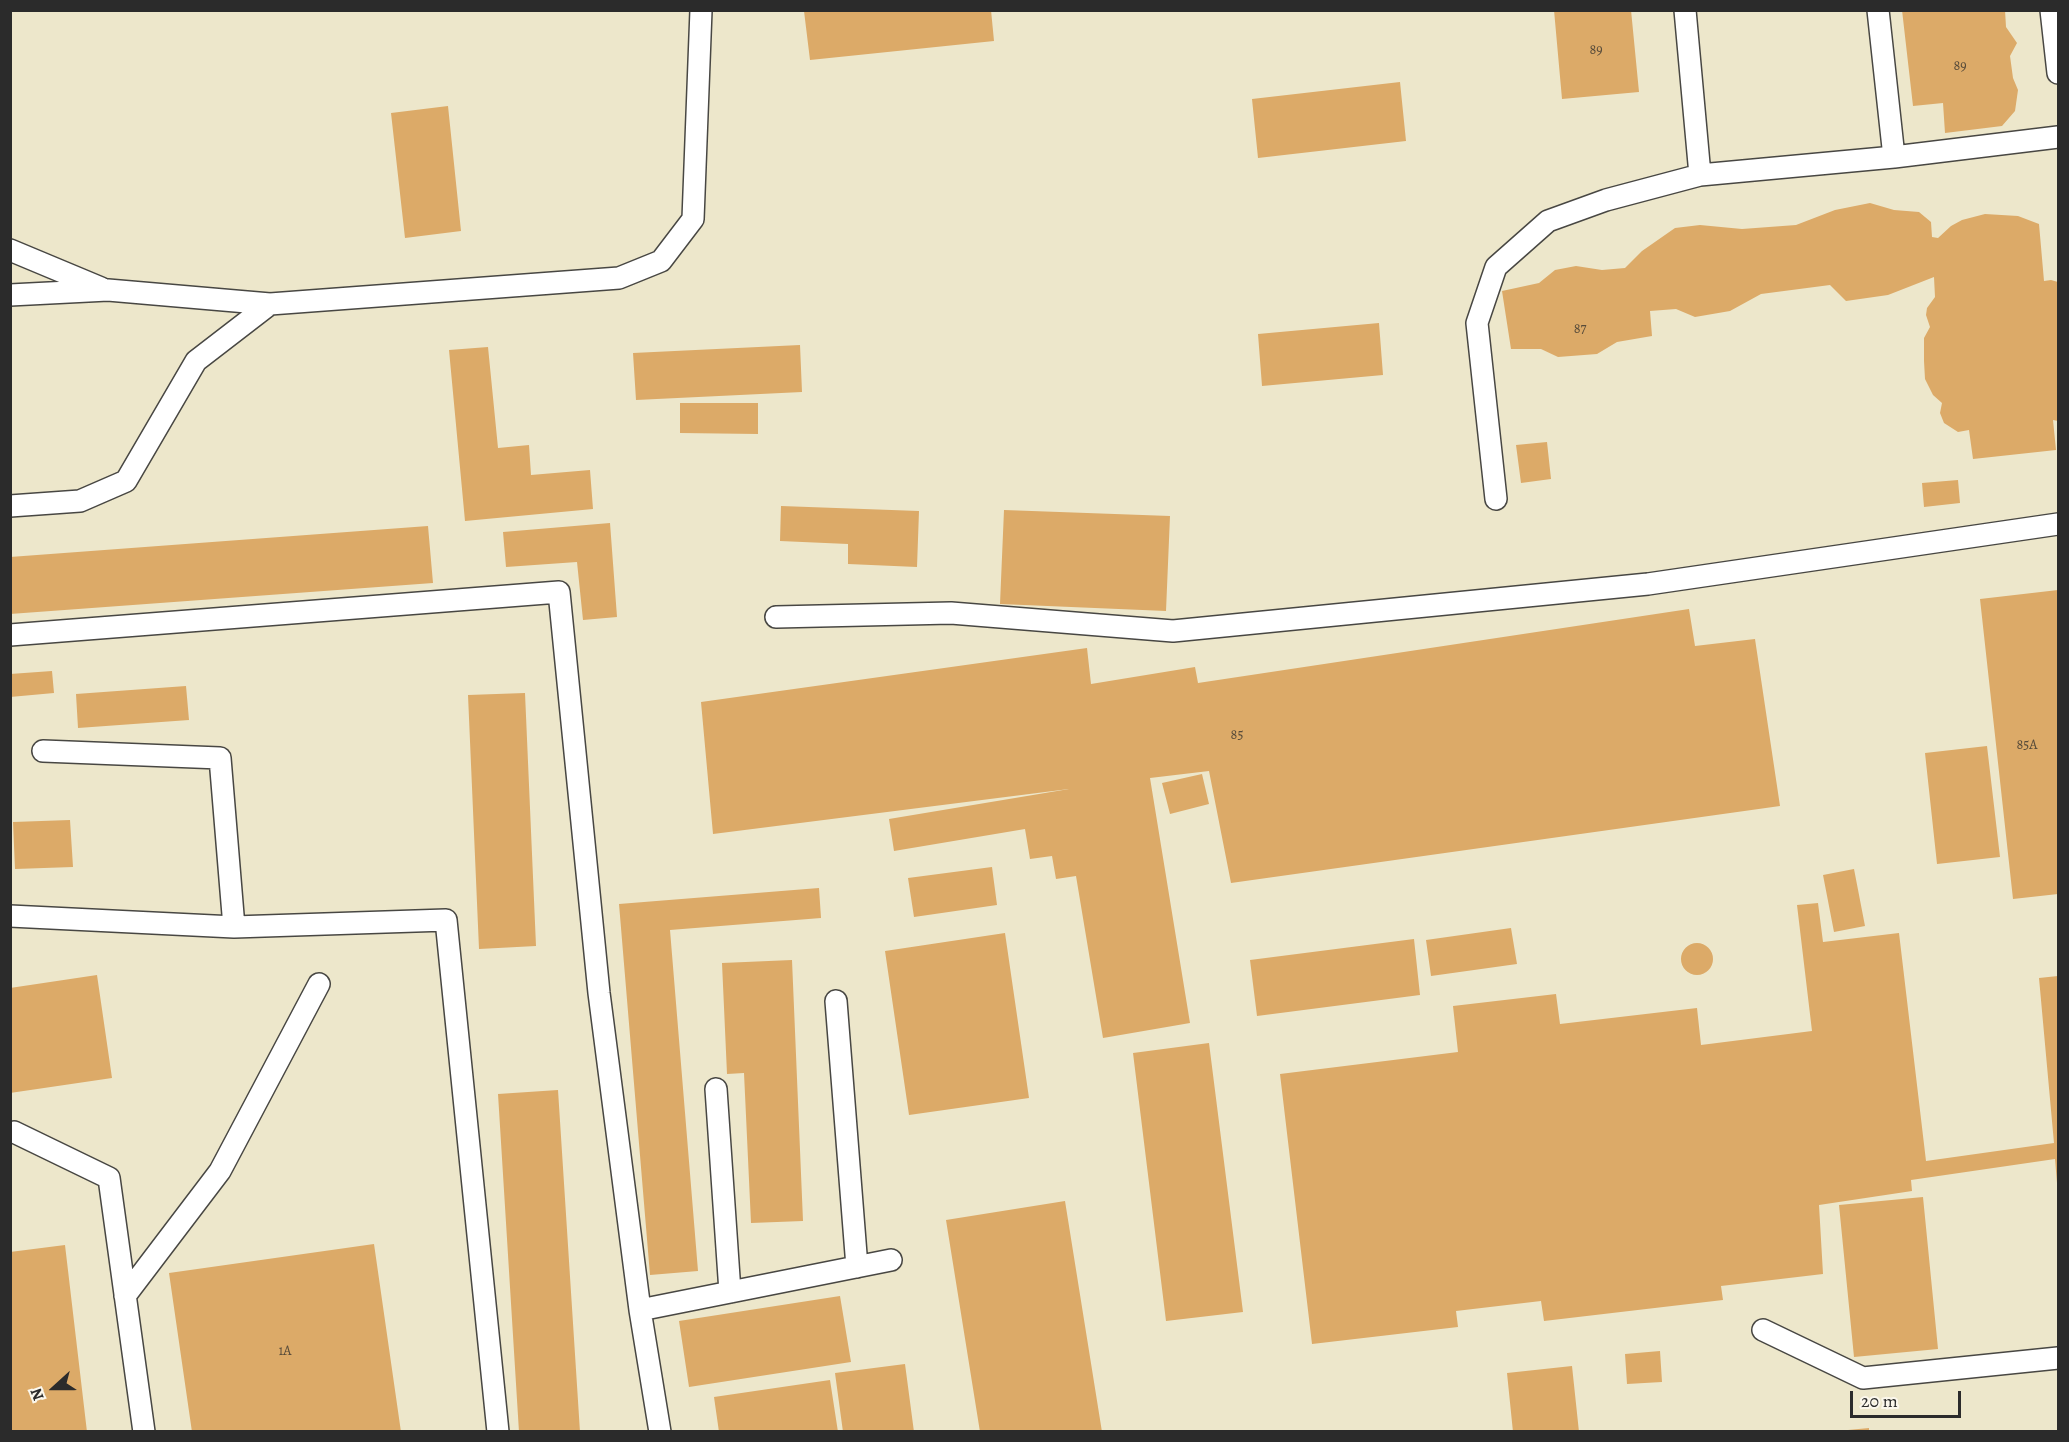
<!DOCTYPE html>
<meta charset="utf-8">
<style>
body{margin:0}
#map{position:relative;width:2069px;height:1442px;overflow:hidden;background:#ede7cb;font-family:Alegreya,serif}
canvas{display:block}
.frame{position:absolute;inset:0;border:12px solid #2b2b2b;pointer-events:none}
.north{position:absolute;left:24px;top:1358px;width:60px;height:60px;-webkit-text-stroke:4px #fbf7ec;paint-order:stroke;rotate:249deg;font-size:16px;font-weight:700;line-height:24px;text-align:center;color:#2b2b2b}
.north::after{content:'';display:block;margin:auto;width:21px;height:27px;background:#2b2b2b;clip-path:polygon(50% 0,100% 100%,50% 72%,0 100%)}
.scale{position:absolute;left:1850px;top:1391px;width:111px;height:27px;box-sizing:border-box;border:3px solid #2b2b2b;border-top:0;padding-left:8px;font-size:18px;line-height:21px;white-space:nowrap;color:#2b2b2b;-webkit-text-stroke:4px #fbf7ec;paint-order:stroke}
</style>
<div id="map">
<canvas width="2069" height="1442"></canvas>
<div class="frame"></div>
<div class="north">N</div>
<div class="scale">20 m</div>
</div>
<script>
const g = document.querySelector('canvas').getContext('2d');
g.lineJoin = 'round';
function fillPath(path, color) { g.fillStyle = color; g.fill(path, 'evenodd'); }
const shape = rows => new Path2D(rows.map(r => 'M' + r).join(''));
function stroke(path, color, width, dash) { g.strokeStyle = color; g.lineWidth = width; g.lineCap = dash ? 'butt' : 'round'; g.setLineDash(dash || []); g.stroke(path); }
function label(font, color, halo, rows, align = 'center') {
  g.font = font + ' Alegreya,serif'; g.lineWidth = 5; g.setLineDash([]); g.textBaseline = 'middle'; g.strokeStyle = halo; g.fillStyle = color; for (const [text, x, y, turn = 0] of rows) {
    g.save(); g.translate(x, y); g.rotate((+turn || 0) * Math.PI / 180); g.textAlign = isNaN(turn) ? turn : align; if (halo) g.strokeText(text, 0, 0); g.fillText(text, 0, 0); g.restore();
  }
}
const building = shape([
 [991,10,994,41,810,60,804,11],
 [1554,10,1631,10,1639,92,1562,99],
 [1902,10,2005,10,2006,27,2017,43,2010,56,2013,78,2018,90,2015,111,2002,126,1945,133,1943,103,1913,106],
 [1400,82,1406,141,1258,158,1252,99],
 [448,106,461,231,405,238,391,113],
 [1870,203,1894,210,1919,212,1931,222,1932,237,1938,238,1951,226,1962,220,1985,214,2018,216,2039,224,2044,281,2051,280,2058,282,2058,421,2053,420,2056,450,1973,459,1969,430,1958,432,1944,423,1940,413,1942,403,1933,395,1925,379,1924,361,1924,338,1930,327,1926,315,1927,308,1935,297,1934,277,1888,295,1846,301,1830,285,1761,294,1730,311,1695,317,1676,309,1650,311,1652,336,1617,342,1597,354,1558,357,1541,349,1511,349,1502,291,1539,283,1555,270,1576,266,1602,270,1625,268,1642,251,1675,228,1700,225,1742,229,1796,225,1835,210],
 [1379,323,1383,375,1262,386,1258,334],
 [800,345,802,392,636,400,633,353],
 [488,347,498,448,529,445,531,475,590,470,593,509,465,521,449,350],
 [680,403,758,403,758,434,680,433],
 [1547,442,1551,479,1521,483,1516,445],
 [1958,480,1960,503,1924,507,1922,483],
 [781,506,919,511,917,567,848,564,848,544,780,541],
 [1004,510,1170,516,1166,611,1000,604],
 [610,523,617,617,583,620,577,562,506,567,503,532],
 [428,526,433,583,10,614,10,557],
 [2058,590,2058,894,2013,899,1980,599],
 [1689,609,1695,646,1755,639,1780,806,1231,883,1209,771,1150,778,1190,1023,1103,1038,1076,876,1056,879,1052,856,1030,859,1025,829,894,851,889,819,1069,789,713,834,701,702,1087,648,1091,684,1195,667,1198,683],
 [52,671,54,693,10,697,10,674],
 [186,686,189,720,78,728,76,694],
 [525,693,536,946,479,949,468,695],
 [1987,746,2000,857,1937,864,1925,753],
 [1202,774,1209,804,1170,814,1162,783],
 [70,820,73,867,15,869,13,822],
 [992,867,997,905,914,917,908,878],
 [1854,869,1865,926,1834,932,1823,875],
 [819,888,821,918,670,930,698,1271,650,1275,619,904],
 [1818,903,1823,942,1899,933,1926,1161,2054,1143,2039,978,2058,976,2058,1183,2057,1183,2055,1159,1911,1180,1912,1191,1819,1205,1823,1274,1721,1286,1723,1300,1544,1321,1541,1301,1456,1311,1458,1327,1312,1344,1280,1074,1458,1052,1453,1006,1556,994,1560,1024,1697,1008,1701,1045,1812,1031,1797,905],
 [1511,928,1517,964,1431,976,1426,940],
 [1005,933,1029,1098,909,1115,885,951],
 [1414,939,1420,995,1257,1016,1250,960],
 '1681 959a16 16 0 1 1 32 0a16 16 0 1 1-32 0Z',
 [792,960,803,1221,751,1223,744,1073,727,1074,722,963],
 [97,975,112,1078,10,1093,10,988],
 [1209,1043,1243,1312,1166,1321,1133,1053],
 [558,1090,580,1432,519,1432,498,1094],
 [1923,1197,1938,1349,1854,1357,1839,1205],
 [1065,1201,1102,1432,980,1432,946,1220],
 [374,1244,401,1432,192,1432,169,1273],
 [65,1245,87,1432,10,1432,10,1252],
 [840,1296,851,1362,689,1387,679,1321],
 [1660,1351,1662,1382,1627,1384,1625,1354],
 [905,1364,914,1432,843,1432,835,1373],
 [1572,1366,1579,1432,1513,1432,1507,1373],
 [830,1380,838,1432,719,1432,714,1397],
 [1869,1428,1869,1432,1849,1432,1848,1430]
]);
const lane = shape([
 [1685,10,1700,175],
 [1878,10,1894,157],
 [2051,10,2058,73],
 [10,250,101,288],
 [10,295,108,290,270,304,619,278,661,261,693,219,701,10],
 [1496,499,1477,323,1496,267,1548,221,1606,200,1700,175,1894,157,2058,137],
 [10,506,80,501,126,481,196,361,270,304],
 [776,617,951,613,1173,631,1648,584,2058,524],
 [10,635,559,592,599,993,640,1310,660,1432],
 [43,751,220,758,234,927],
 [10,916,234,927,446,920,498,1432],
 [836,1001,857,1267],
 [716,1089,730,1292],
 [14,1132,109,1178,144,1432],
 [125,1296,220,1171,319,984],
 [640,1310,891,1260],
 [1763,1330,1863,1378,2058,1358]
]);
const numberNames = [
 ["89",1596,51],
 ["89",1960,67],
 ["87",1580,330],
 ["85",1237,736],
 ["85А",2027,746],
 ["1А",285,1352]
];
fillPath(building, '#dcaa68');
stroke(lane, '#484743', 24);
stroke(lane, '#fff', 21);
label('14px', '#574b3a', null, numberNames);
</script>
